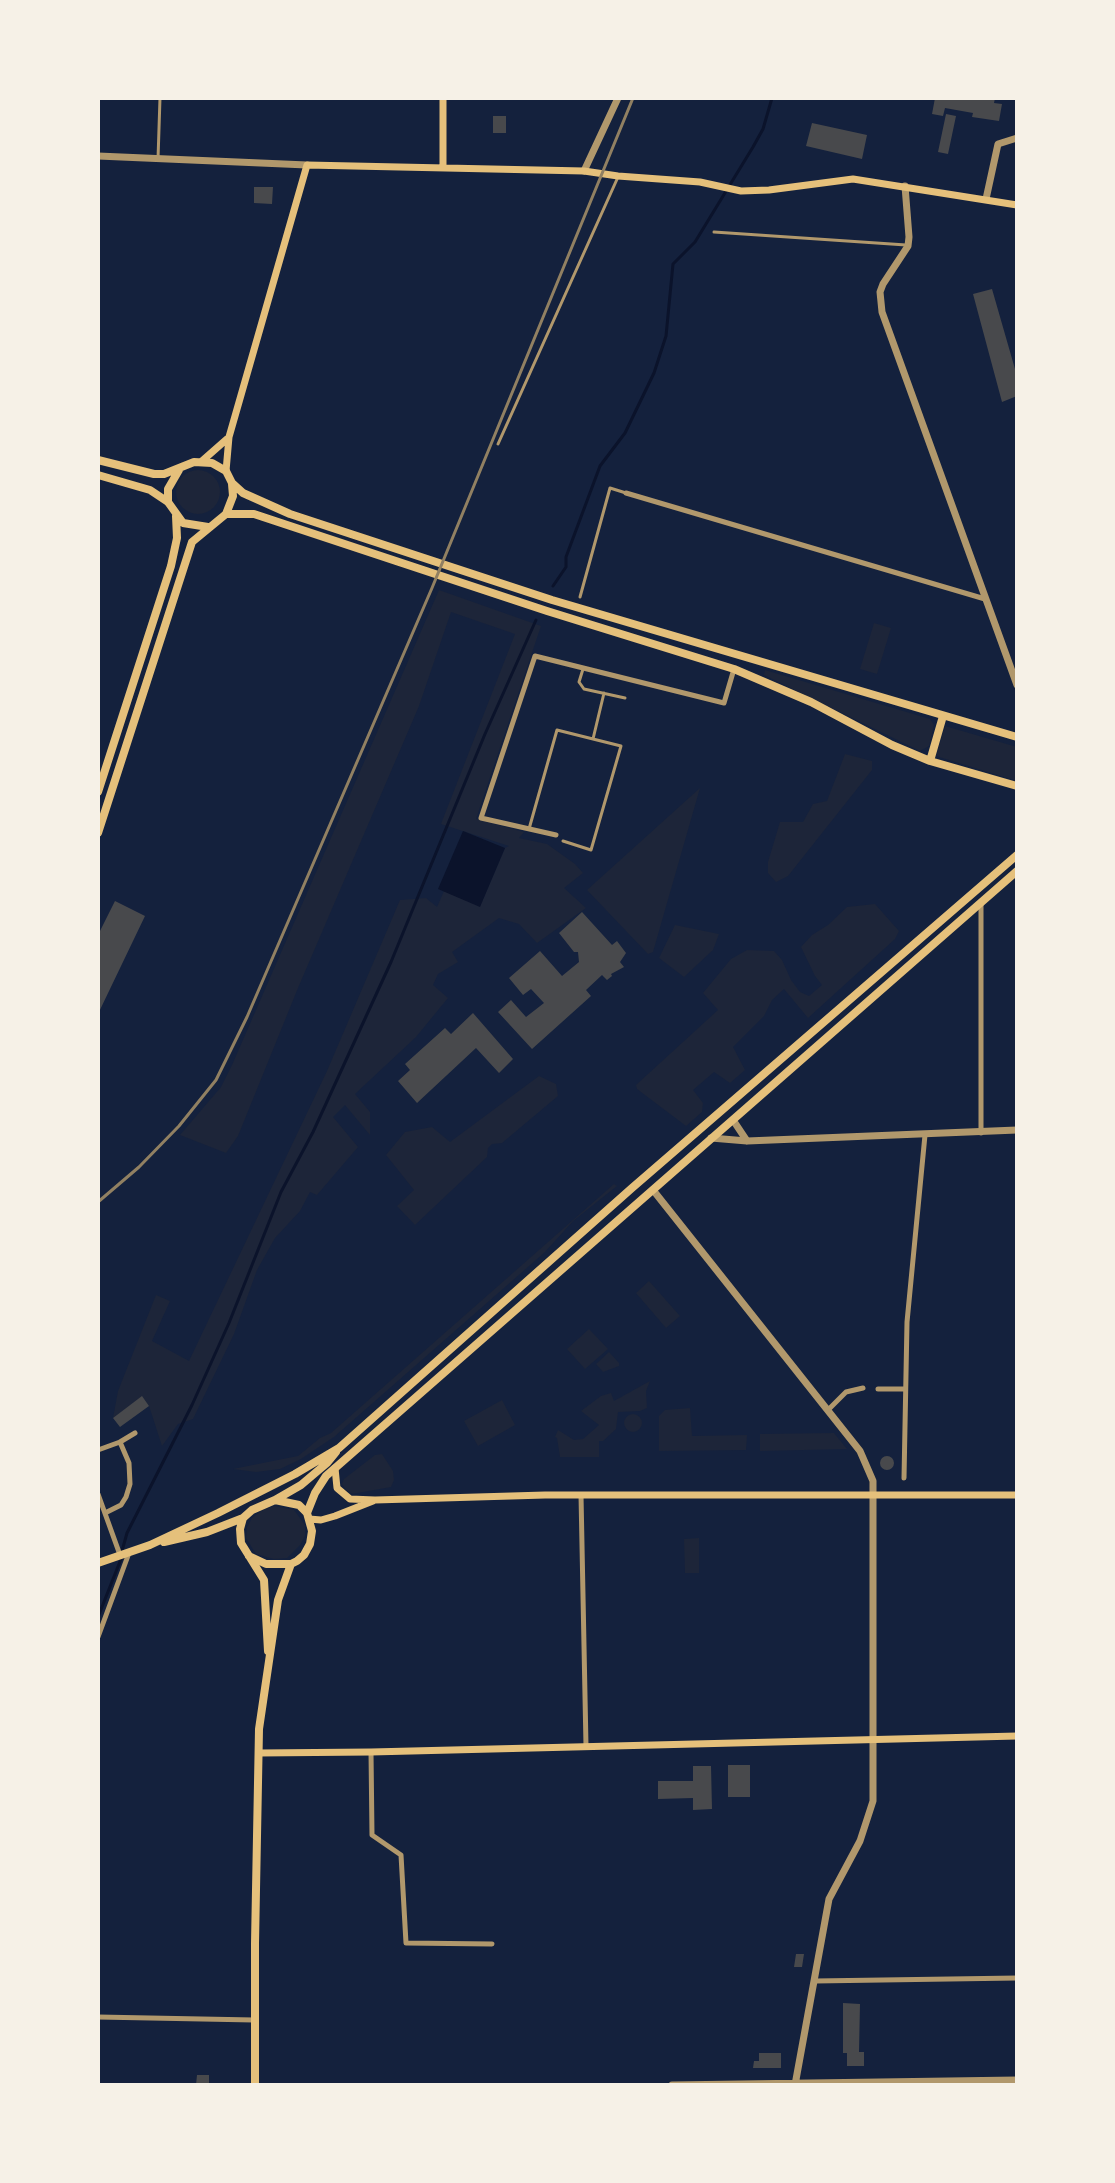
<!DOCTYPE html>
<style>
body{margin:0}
#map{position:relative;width:1115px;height:2183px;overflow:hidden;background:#14213d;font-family:"Alegreya Sans",sans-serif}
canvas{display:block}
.frame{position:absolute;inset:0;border:100px solid #f6f1e7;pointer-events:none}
</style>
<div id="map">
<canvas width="1115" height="2183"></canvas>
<div class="frame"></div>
</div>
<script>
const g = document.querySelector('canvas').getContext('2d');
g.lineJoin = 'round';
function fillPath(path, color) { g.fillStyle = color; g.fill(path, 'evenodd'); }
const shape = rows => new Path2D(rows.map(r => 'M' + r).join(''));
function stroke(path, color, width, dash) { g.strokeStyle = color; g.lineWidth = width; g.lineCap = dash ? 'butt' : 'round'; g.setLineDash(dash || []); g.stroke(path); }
const green = shape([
 '176 492a22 22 0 1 1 44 0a22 22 0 1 1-44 0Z',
 [439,590,541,626,476,819,524,832,519,838,547,844,575,864,583,873,564,888,586,908,537,943,519,924,499,918,452,952,458,962,438,974,433,985,448,998,416,1037,355,1094,370,1112,370,1135,345,1105,333,1117,358,1147,317,1195,310,1192,300,1211,275,1238,257,1270,234,1334,193,1419,178,1424,162,1446,149,1406,142,1397,113,1418,118,1391,156,1295,170,1301,152,1341,189,1361,327,1071,400,900,426,898,437,907,444,891,480,906,505,848,509,846,441,824,515,634,451,612,419,706,298,988,238,1136,226,1153,180,1135,221,1087,232,1065],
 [874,623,891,628,877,674,860,669],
 [765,670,930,719,934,725,929,746,920,751,764,675],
 [945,726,1017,747,1017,781,936,756],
 [845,754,872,761,872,770,788,876,776,882,768,873,768,862,780,822,803,822,813,804,827,801],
 [700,788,653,952,648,954,587,890],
 [875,904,899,931,895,939,808,1018,784,989,772,1000,764,1016,733,1047,745,1070,730,1083,714,1072,693,1090,703,1103,702,1112,686,1126,637,1089,636,1085,718,1010,703,993,731,959,747,950,774,951,782,960,791,980,800,992,809,996,822,985,815,976,801,947,812,935,828,925,847,907],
 [675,925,719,934,713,950,684,977,659,958],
 [539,1076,556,1084,558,1096,502,1143,492,1144,488,1148,487,1157,415,1225,397,1206,414,1190,386,1155,405,1132,432,1127,450,1142],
 [614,1184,617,1186,573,1221,545,1252,334,1437,301,1459,280,1469,256,1472,233,1469,298,1456,320,1438,331,1433],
 [649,1281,680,1316,666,1328,636,1293],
 [589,1329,608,1349,585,1369,567,1349],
 [609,1352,619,1363,619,1366,603,1372,596,1364],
 [650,1381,646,1391,647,1408,640,1411,618,1412,616,1429,603,1441,599,1441,599,1457,560,1457,557,1438,555,1437,558,1430,574,1440,583,1439,599,1425,581,1411,601,1396,611,1393,614,1401],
 [502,1400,515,1425,478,1446,464,1421],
 [690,1408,692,1436,747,1435,746,1450,659,1451,659,1416,665,1410],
 '624 1423a9 9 0 1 1 18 0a9 9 0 1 1-18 0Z',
 [834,1433,847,1449,760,1451,760,1434],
 [382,1454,393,1471,394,1480,391,1487,352,1494,346,1490,342,1484,344,1479,375,1455],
 [275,1506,294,1510,305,1525,305,1536,300,1545,287,1558,274,1559,256,1554,246,1538,247,1527,252,1518,264,1509],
 [699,1538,699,1573,685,1573,684,1539]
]);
const water = shape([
 [463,831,505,848,480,907,438,889]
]);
const stream = shape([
 [553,586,566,567,566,557,600,466,625,433,654,373,666,336,673,264,695,242,753,147,763,129,772,98],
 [122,1551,127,1533,192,1405,229,1323,281,1192,313,1132,391,962,485,734,536,620],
 [98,1617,121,1559]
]);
const building = shape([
 [935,98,995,98,994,103,1002,104,999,121,972,117,973,113,945,108,943,116,932,114],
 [946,114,956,116,948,154,938,152],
 [493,116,506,116,506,133,493,133],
 [812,123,867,135,862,159,806,146],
 [254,187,273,187,272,204,254,203],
 [992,289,1017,376,1017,396,1002,402,973,294],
 [115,901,145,916,98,1014,98,935],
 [582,912,612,945,617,941,626,953,620,962,624,967,611,974,612,976,607,980,602,975,586,990,591,996,532,1049,498,1012,511,1000,526,1017,544,1003,531,989,523,995,509,978,540,951,562,976,579,962,578,952,574,952,559,933],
 [473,1013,513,1059,499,1073,476,1048,417,1103,398,1081,410,1070,405,1064,445,1028,451,1034],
 [142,1396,149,1406,120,1427,113,1418],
 '880 1463a7 7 0 1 1 14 0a7 7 0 1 1-14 0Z',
 [728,1765,750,1765,750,1797,728,1797],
 [693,1766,711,1766,712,1809,693,1810,693,1798,658,1799,658,1781,693,1781],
 [796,1954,804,1954,802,1967,794,1967],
 [843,2003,860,2004,859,2052,864,2052,864,2066,847,2066,847,2053,843,2053],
 [759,2053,781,2053,781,2068,753,2068,754,2061,759,2061],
 [197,2075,209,2075,209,2085,196,2085]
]);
const service = shape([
 [158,159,160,98],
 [714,232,906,245],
 [498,444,618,177],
 [580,597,610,488,626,493],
 [583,669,579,682,584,689,625,698],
 [529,829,557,730,593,739,604,693],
 [563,841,591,850,621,746,593,739]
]);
const minor = shape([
 [626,493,985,599],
 [556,835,481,818,535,656,724,703,734,669],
 [981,1133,981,903],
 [878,1389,904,1389],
 [828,1410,846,1392,863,1388],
 [98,1450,120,1442],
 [904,1478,907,1322,925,1135],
 [98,1494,120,1555],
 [581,1495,586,1746],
 [105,1513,121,1505,126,1497,130,1484,129,1463,120,1442,135,1433],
 [98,1637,129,1553],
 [371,1752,372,1835,401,1855,406,1943,492,1944],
 [815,1981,1017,1978],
 [98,2017,254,2020]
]);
const tertiary = shape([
 [98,156,307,165],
 [584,171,618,98],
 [905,186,909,237,908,246,883,284,880,292,882,312,1017,685],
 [986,199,998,144,1017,138],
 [733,1120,747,1141],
 [711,1138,747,1141,1017,1130],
 [653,1190,860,1451,873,1481,873,1801,860,1841,829,1899,795,2085],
 [672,2085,1017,2080]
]);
const secondary = shape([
 [443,98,443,167],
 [202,461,227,439],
 [226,471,229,437,307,165,584,171,618,176,700,182,741,191,769,190,853,179,1017,205],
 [335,1468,337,1488,350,1499,375,1500,545,1495,1017,1495],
 [309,1519,321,1520,335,1516,373,1501],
 [259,1753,371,1752,1017,1736]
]);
const primary = shape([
 [98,460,154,474,164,474,194,462,212,463,226,471,232,483,243,493,290,514,552,600,1017,737],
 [98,475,150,490,168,502,183,523,208,527],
 [168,502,168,489,179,470],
 [226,514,254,514,547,611,734,669,811,702,892,745,930,761,1017,786],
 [930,761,943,716],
 [98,792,171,566,177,538,176,516],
 [98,833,192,542,226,514,233,496,232,484],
 [275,1500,301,1485,327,1463,336,1452],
 [307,1513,315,1493,326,1476,1017,871],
 [164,1542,207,1532,243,1518],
 [249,1556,266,1564,291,1564,297,1561,304,1555,310,1544,312,1531,307,1513,299,1505,275,1500,252,1510,243,1518,240,1529,241,1543,264,1580,268,1651],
 [98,1563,150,1545,218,1513,295,1474,339,1448,632,1188,1017,855],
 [255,2085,255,1943,259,1729,278,1600,291,1564]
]);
const rail = shape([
 [98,1202,139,1167,179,1126,216,1080,247,1017,432,588,633,98]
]);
fillPath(green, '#1d2539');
fillPath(water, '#0b132b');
stroke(stream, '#0b132b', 3);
fillPath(building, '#48494c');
stroke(service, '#b1986c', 3);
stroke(minor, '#b1986c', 5);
stroke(tertiary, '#b1986c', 7);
stroke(secondary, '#e5c07b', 7);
stroke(primary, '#e5c07b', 8);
stroke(rail, '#918062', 3);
</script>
